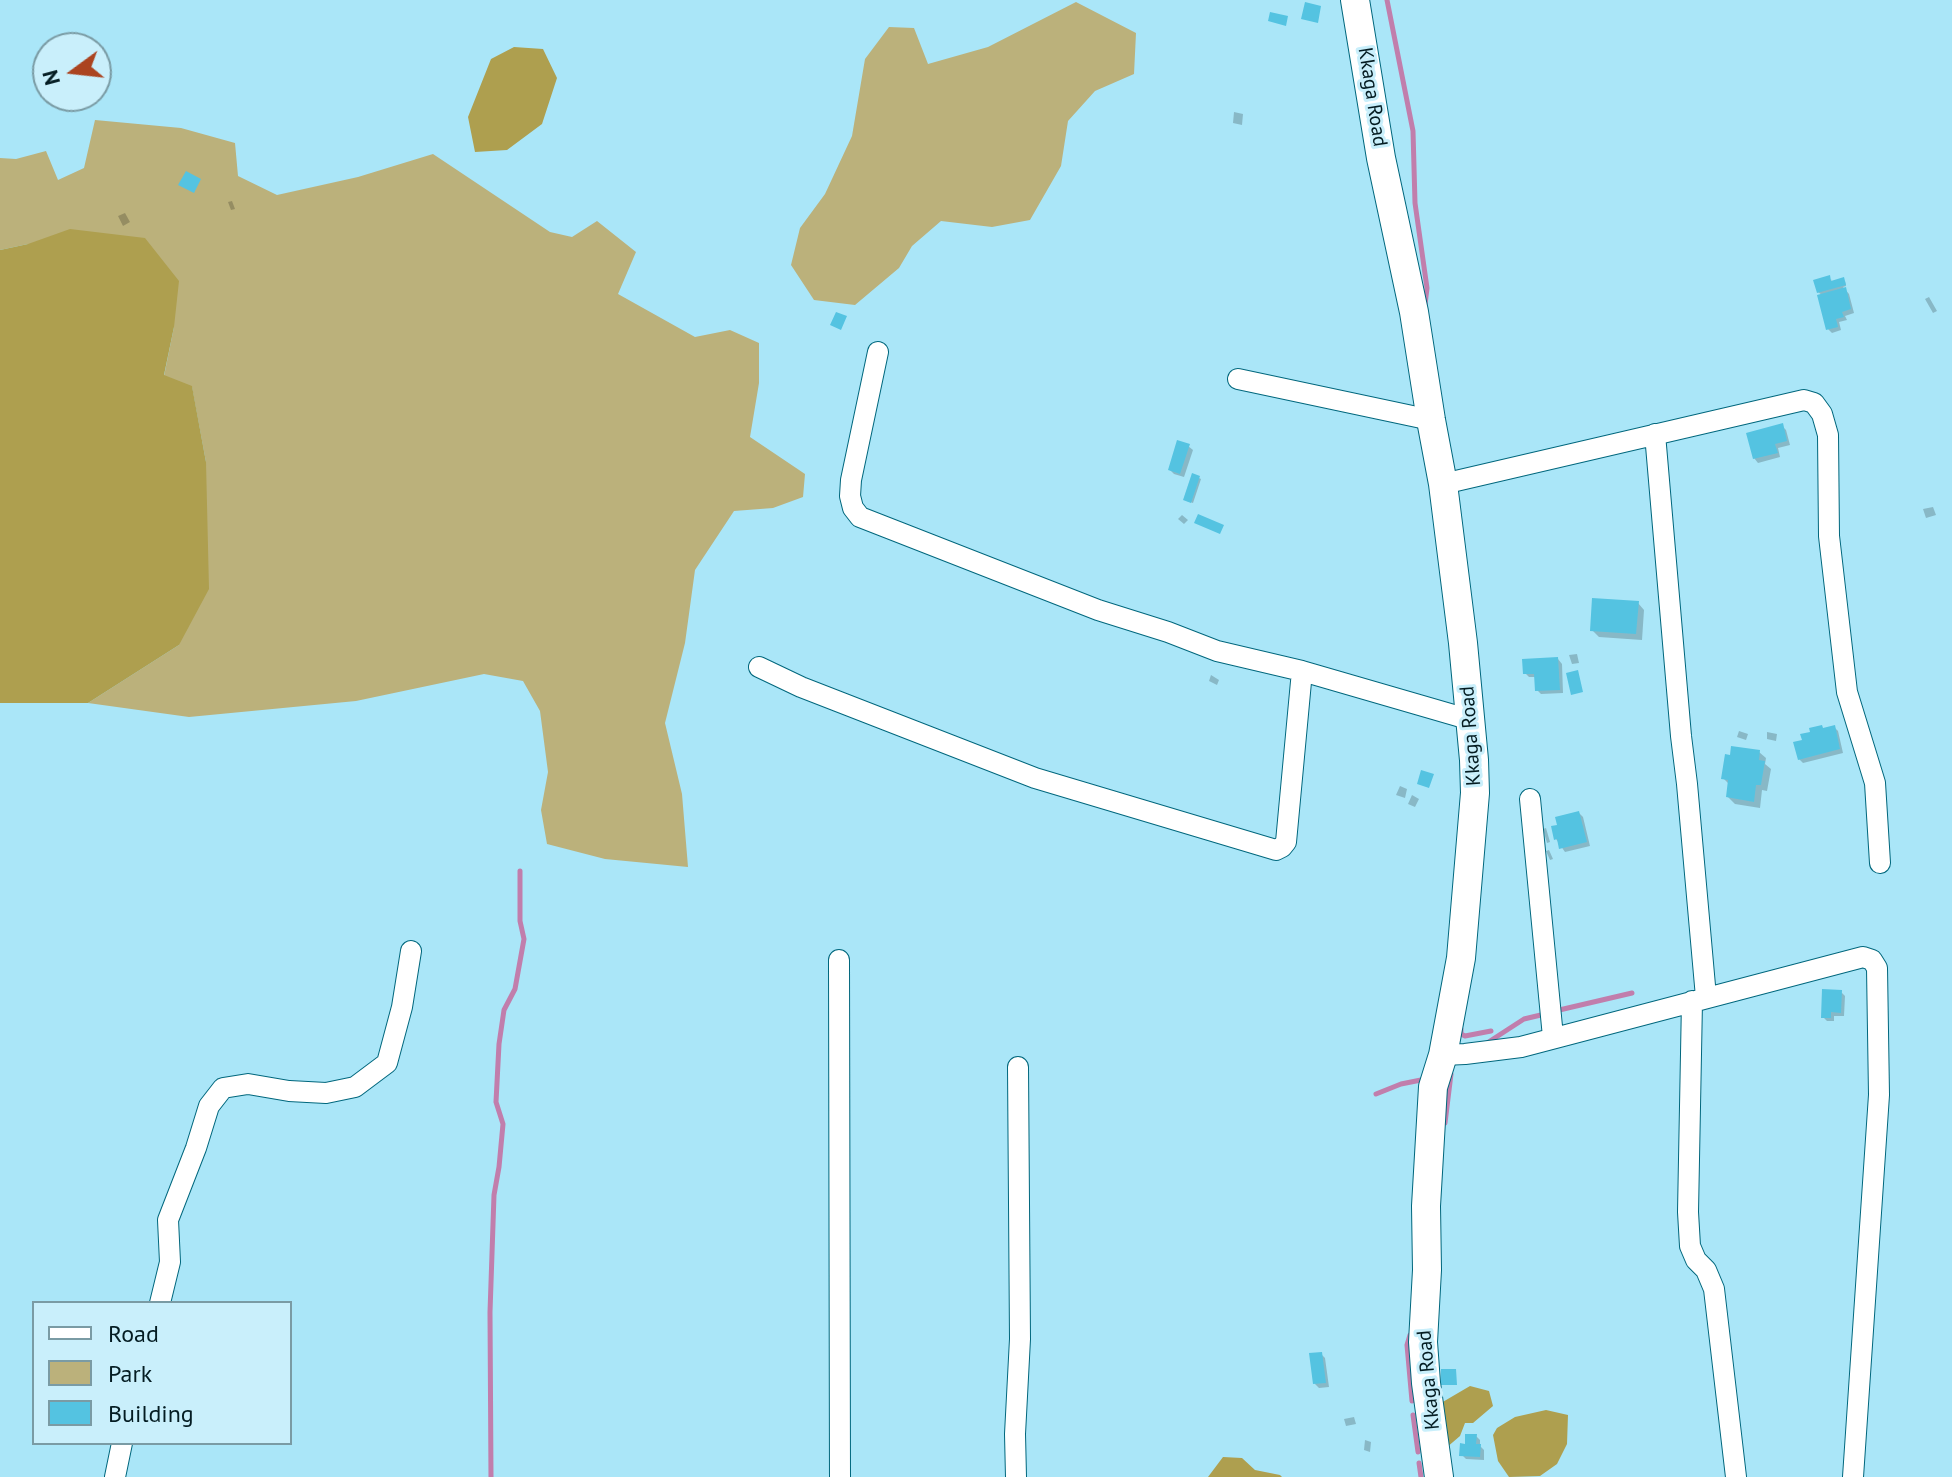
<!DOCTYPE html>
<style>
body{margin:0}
#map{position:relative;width:1952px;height:1477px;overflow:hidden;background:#aae6f8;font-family:"PT Sans",sans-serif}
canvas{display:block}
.legend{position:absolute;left:32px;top:1301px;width:260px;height:144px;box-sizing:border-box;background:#c9effb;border:2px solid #7a9ba4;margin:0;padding:10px 14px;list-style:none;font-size:24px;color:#041c22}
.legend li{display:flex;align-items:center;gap:16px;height:40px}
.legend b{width:40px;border:2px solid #7a9ba4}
.north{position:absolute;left:32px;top:32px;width:80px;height:80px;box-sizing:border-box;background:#c9effb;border:2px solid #7a9ba4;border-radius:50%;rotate:255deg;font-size:22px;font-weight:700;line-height:32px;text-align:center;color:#041c22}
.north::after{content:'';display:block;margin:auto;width:28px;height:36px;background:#ab4420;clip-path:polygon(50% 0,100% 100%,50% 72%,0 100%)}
</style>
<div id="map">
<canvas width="1952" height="1477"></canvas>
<ul class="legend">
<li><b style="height:10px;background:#fff"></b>Road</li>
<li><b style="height:22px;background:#bbb17b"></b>Park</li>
<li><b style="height:22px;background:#54c3e1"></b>Building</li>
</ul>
<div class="north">N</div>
</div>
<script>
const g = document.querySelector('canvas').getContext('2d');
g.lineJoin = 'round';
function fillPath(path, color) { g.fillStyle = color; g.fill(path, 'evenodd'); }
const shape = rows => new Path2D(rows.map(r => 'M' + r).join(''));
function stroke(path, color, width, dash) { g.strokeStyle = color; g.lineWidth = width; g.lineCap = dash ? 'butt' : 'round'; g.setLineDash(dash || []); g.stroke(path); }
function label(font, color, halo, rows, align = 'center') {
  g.font = font + ' "PT Sans",sans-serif'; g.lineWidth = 6; g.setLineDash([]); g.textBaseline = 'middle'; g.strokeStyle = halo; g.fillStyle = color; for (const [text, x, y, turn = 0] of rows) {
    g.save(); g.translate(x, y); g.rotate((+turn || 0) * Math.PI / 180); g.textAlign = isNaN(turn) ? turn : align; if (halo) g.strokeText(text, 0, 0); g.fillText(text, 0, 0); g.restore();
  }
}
const green = shape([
 [1076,2,1136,33,1134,74,1095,91,1068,121,1061,166,1030,220,992,227,941,221,912,246,899,268,855,305,814,300,791,265,800,228,825,194,852,136,865,59,889,27,914,28,928,64,988,47],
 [95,120,181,128,235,143,238,176,277,195,358,177,433,154,550,232,572,237,597,221,636,252,618,294,695,337,730,330,759,343,759,383,750,437,805,474,803,497,773,508,734,511,695,570,685,643,665,723,682,794,688,867,605,859,547,844,541,810,548,772,540,711,523,681,484,674,356,701,189,717,88,703,179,645,206,462,192,387,164,376,174,327,28,244,0,250,0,158,16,159,46,151,58,180,84,168]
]);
const forest = shape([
 [514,47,543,49,557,78,542,124,507,150,475,152,468,117,491,59],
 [70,229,145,238,179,281,174,327,164,375,192,386,206,462,209,589,179,645,88,703,0,703,0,250,28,244],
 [1470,1386,1489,1391,1493,1406,1473,1423,1465,1423,1460,1436,1446,1448,1441,1403],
 [1546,1410,1568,1415,1567,1444,1557,1464,1540,1476,1509,1477,1498,1461,1493,1435,1497,1428,1515,1417],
 [1223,1457,1242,1458,1255,1470,1280,1475,1282,1477,1208,1477]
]);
const shadow = shape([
 [1234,112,1243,114,1242,125,1233,123],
 [232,201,235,209,231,210,228,202],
 [125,213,130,222,123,226,118,216],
 [1831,279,1832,283,1845,281,1846,286,1843,287,1849,294,1854,313,1845,316,1847,320,1839,322,1841,330,1832,333,1828,329,1822,295,1818,292],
 [1929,297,1937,311,1933,313,1925,299],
 [1782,426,1786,430,1790,445,1778,448,1780,457,1758,463,1754,458],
 [1188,446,1193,450,1184,477,1174,474,1170,470],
 [1199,478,1201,479,1193,503,1187,501],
 [1933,507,1936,515,1926,518,1923,509],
 [1182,515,1188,520,1184,524,1178,519],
 [1638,603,1644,610,1642,640,1599,637,1592,630],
 [1577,654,1579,663,1572,664,1569,655],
 [1558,659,1562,664,1563,693,1541,694,1537,690,1536,677,1529,677,1525,673],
 [1211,675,1219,680,1217,685,1209,681],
 [1834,727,1838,731,1843,753,1803,763,1799,759,1804,741,1824,730],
 [1739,731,1748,734,1746,740,1737,737],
 [1767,732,1777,734,1776,741,1767,739],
 [1759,752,1766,758,1765,764,1771,769,1767,791,1762,790,1760,808,1735,804,1728,797,1729,784,1723,778],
 [1400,786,1407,789,1405,798,1396,795],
 [1412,795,1419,799,1415,807,1408,804],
 [1579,813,1583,817,1590,846,1565,852,1556,839],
 [1546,828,1550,842,1547,843,1543,829],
 [1549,850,1553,859,1550,860,1546,851],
 [1841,992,1845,996,1844,1016,1834,1016,1834,1021,1827,1021,1823,1017],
 [1321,1354,1325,1358,1329,1387,1319,1388,1315,1384],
 [1354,1417,1356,1424,1346,1426,1344,1419],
 [1476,1436,1480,1440,1480,1446,1484,1450,1484,1460,1466,1459,1462,1455],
 [1365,1440,1371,1442,1370,1452,1364,1450]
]);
const stream = shape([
 [1387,0,1413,131,1415,203,1427,288,1425,305],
 [1555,1011,1632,993],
 [1461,1029,1461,1034,1465,1036,1491,1031],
 [1487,1043,1524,1019,1545,1014],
 [1376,1094,1401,1084,1426,1079],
 [1445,1123,1451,1074],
 [1410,1335,1407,1345,1412,1401],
 [1413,1415,1418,1452],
 [1419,1463,1421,1477],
 [491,1477,490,1312,494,1195,499,1167,503,1124,496,1102,499,1044,504,1010,515,989,524,939,520,921,520,871]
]);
const building = shape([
 [1305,2,1321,6,1318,23,1301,19],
 [1270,12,1288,16,1286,26,1268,21],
 [186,171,201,179,194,193,178,185],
 [1830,275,1831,281,1844,277,1846,285,1817,293,1813,280],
 [1846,287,1851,309,1842,312,1844,317,1836,319,1838,327,1826,330,1817,295],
 [836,312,847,316,841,330,830,325],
 [1783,423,1787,441,1775,444,1778,453,1753,459,1746,433],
 [1177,440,1190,444,1180,474,1168,470],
 [1192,473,1200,476,1191,503,1183,500],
 [1198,514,1224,525,1220,534,1194,523],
 [1592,598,1639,601,1636,634,1590,631],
 [1558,657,1560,690,1535,691,1534,674,1523,674,1522,659],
 [1578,670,1583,692,1571,695,1566,673],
 [1822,725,1823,728,1835,725,1840,749,1798,760,1793,742,1802,740,1800,734,1810,732,1809,728],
 [1731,746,1760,750,1759,760,1765,761,1761,785,1756,785,1754,802,1726,797,1728,780,1721,779,1725,754,1730,755],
 [1421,770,1434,774,1429,788,1417,784],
 [1579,811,1587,842,1559,849,1557,839,1554,840,1551,826,1557,825,1555,817],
 [1822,989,1842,990,1841,1013,1831,1012,1831,1018,1821,1018],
 [1322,1352,1326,1383,1313,1384,1309,1353],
 [1441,1369,1456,1369,1457,1385,1441,1385],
 [1465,1434,1477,1434,1476,1444,1481,1444,1480,1457,1459,1456,1460,1443,1465,1444]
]);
const street = shape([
 [878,352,851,480,850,496,853,508,860,517,1098,610,1168,632,1217,651,1302,671,1471,720],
 [1238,379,1431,420],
 [1655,434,1681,736,1687,784,1706,997],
 [1443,484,1804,400,1814,403,1822,414,1828,435,1829,536,1847,692,1875,783,1880,863],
 [759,667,801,687,1035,778,1276,850,1282,847,1286,842,1302,671],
 [1530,799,1553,1037],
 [839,960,840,1477],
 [1692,1001,1688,1212,1690,1246,1696,1260,1706,1270,1714,1289,1736,1477],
 [1443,1055,1465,1054,1521,1047,1863,957,1872,960,1877,968,1879,1095,1853,1477],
 [160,1303,170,1262,168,1220,196,1148,209,1106,223,1088,248,1084,289,1091,326,1093,355,1087,387,1063,402,1007,411,951],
 [115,1477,122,1443],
 [1016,1477,1015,1434,1020,1339,1018,1067]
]);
const secondary = shape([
 [1355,0,1381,158,1414,312,1431,420,1443,484,1463,643,1474,760,1475,793,1461,958,1443,1055,1433,1087,1426,1206,1427,1270,1423,1342,1426,1383,1439,1477]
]);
const streetNames = [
 ["Kkaga Road",1372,97,81],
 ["Kkaga Road",1471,736,-94],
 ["Kkaga Road",1429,1380,-95]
];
fillPath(green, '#bbb17b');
fillPath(forest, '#ae9f4f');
fillPath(shadow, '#0003');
stroke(stream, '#c17eac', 5);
fillPath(building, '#54c3e1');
stroke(street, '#00677d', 22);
stroke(secondary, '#00677d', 30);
stroke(street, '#fff', 20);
stroke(secondary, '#fff', 28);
label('20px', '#041c22', '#c9effb', streetNames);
</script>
